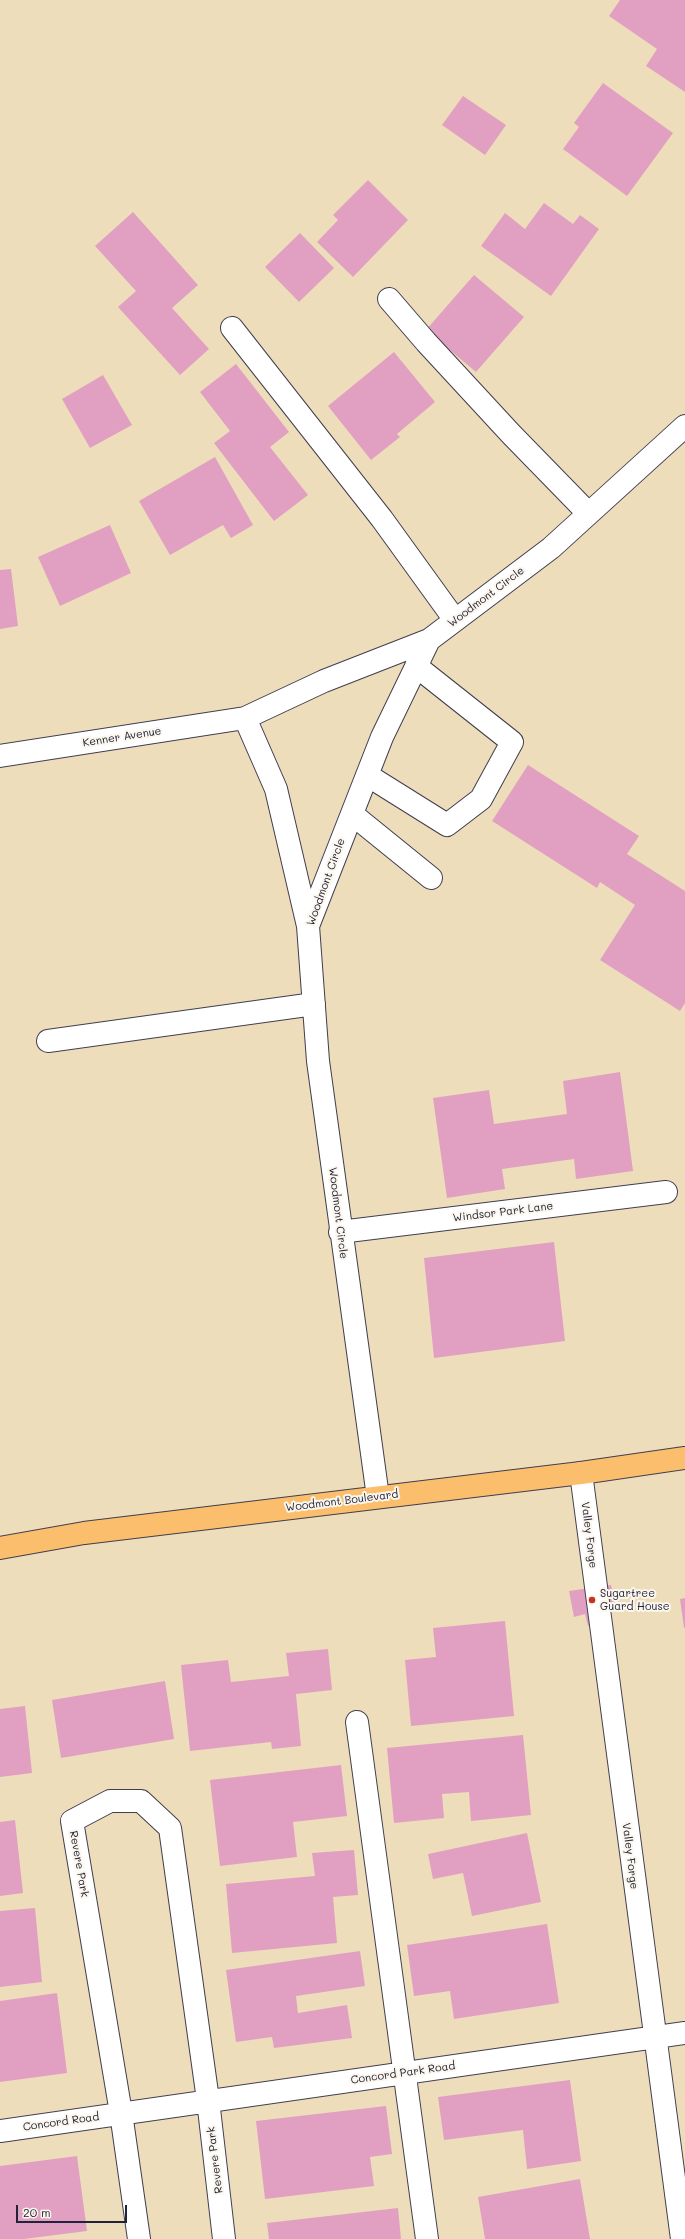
<!DOCTYPE html>
<style>
body{margin:0}
#map{position:relative;width:685px;height:2239px;overflow:hidden;background:#edb;font-family:Mali,sans-serif}
canvas{display:block}
.scale{position:absolute;left:16px;top:2205px;width:111px;height:18px;box-sizing:border-box;border:2px solid #22223b;border-top:0;padding-left:5px;font-size:12px;line-height:14px;white-space:nowrap;color:#22223b;-webkit-text-stroke:3px #fbf7ec;paint-order:stroke}
</style>
<div id="map">
<canvas width="685" height="2239"></canvas>
<div class="scale">20 m</div>
</div>
<script>
const g = document.querySelector('canvas').getContext('2d');
g.lineJoin = 'round';
function fillPath(path, color) { g.fillStyle = color; g.fill(path, 'evenodd'); }
const shape = rows => new Path2D(rows.map(r => 'M' + r).join(''));
function stroke(path, color, width, dash) { g.strokeStyle = color; g.lineWidth = width; g.lineCap = dash ? 'butt' : 'round'; g.setLineDash(dash || []); g.stroke(path); }
function label(font, color, halo, rows, align = 'center') {
  g.font = font + ' Mali,sans-serif'; g.lineWidth = 4; g.setLineDash([]); g.textBaseline = 'middle'; g.strokeStyle = halo; g.fillStyle = color; for (const [text, x, y, turn = 0] of rows) {
    g.save(); g.translate(x, y); g.rotate((+turn || 0) * Math.PI / 180); g.textAlign = isNaN(turn) ? turn : align; if (halo) g.strokeText(text, 0, 0); g.fillText(text, 0, 0); g.restore();
  }
}
const building = shape([
 [620,0,685,0,685,92,646,66,657,49,609,16],
 [603,83,673,133,627,196,563,149,579,127,574,123],
 [463,96,506,125,485,155,442,125],
 [368,180,408,220,353,277,317,242,338,220,333,215],
 [544,203,573,224,580,215,599,229,551,296,481,246,505,213,525,229],
 [133,212,198,285,172,308,209,349,180,375,118,307,136,291,95,246],
 [300,233,334,268,299,302,265,267],
 [474,275,524,317,476,372,426,330],
 [394,352,435,402,397,434,400,437,371,460,328,406],
 [236,364,289,432,270,447,308,495,274,521,214,443,230,431,200,392],
 [103,375,132,425,90,448,62,399],
 [215,457,253,525,231,538,223,525,170,555,139,501],
 [110,525,131,573,60,606,38,557],
 [11,569,18,626,0,629,0,570],
 [528,765,639,836,627,854,685,891,685,1003,680,1011,600,960,635,905,600,882,597,888,492,821],
 [620,1072,633,1171,576,1179,574,1159,502,1169,505,1189,447,1198,433,1098,489,1090,494,1124,567,1114,563,1081],
 [554,1242,565,1341,434,1358,424,1258],
 [611,1585,616,1609,602,1614,603,1621,588,1626,585,1614,574,1617,569,1591],
 [685,1598,685,1628,684,1628,680,1599],
 [505,1621,514,1716,411,1726,405,1660,436,1657,433,1628],
 [328,1649,332,1690,296,1694,301,1746,272,1749,271,1742,190,1751,181,1665,228,1660,231,1682,289,1676,286,1653],
 [165,1681,174,1739,61,1758,52,1700],
 [25,1706,32,1773,0,1777,0,1709],
 [523,1735,531,1815,471,1821,469,1792,442,1794,444,1818,394,1823,387,1748],
 [341,1765,347,1816,293,1822,297,1857,220,1866,210,1780],
 [15,1820,23,1893,0,1896,0,1822],
 [527,1833,541,1902,472,1916,463,1873,433,1879,428,1854],
 [354,1850,358,1895,333,1897,337,1943,232,1953,226,1884,315,1876,312,1853],
 [35,1908,42,1982,0,1987,0,1911],
 [547,1924,559,2003,454,2019,450,1991,414,1996,407,1945],
 [360,1951,365,1986,296,1996,298,2013,347,2005,352,2038,274,2048,272,2037,236,2042,226,1970],
 [57,1993,67,2073,0,2082,0,2001],
 [570,2080,581,2161,527,2169,523,2130,444,2140,438,2097],
 [386,2106,392,2154,370,2157,374,2186,265,2199,256,2121],
 [77,2156,87,2231,24,2239,0,2239,0,2166],
 [580,2179,590,2239,485,2239,478,2197],
 [398,2208,401,2239,269,2239,267,2223]
]);
const minor = shape([
 [389,299,426,342,511,434,588,513],
 [232,328,382,519,455,620],
 [245,718,276,789,308,926],
 [0,756,245,718,324,681,429,640],
 [367,775,447,825,481,799,512,742,416,666],
 [352,814,431,878],
 [48,1041,314,1004],
 [340,1232,666,1192],
 [581,1473,682,2239],
 [378,1497,318,1061,308,926,382,737,429,640,551,548,685,426],
 [357,1722,427,2239],
 [0,2131,685,2033],
 [139,2239,121,2113,72,1821,110,1801,141,1801,170,1828,208,2100,224,2239]
]);
const major = shape([
 [0,1548,84,1533,581,1473,685,1458]
]);
const markers = [
 [592,1600,4,"#c8321e"]
];
const streetNames = [
 ["Woodmont Circle",486,597,-37],
 ["Kenner Avenue",122,737,-9],
 ["Woodmont Circle",326,882,-70],
 ["Windsor Park Lane",503,1212,-7],
 ["Woodmont Circle",338,1213,83],
 ["Woodmont Boulevard",342,1501,-7],
 ["Valley Forge",589,1535,83],
 ["Valley Forge",630,1856,83],
 ["Revere Park",79,1864,80],
 ["Concord Park Road",403,2073,-8],
 ["Concord Road",61,2122,-8],
 ["Revere Park",215,2160,-97]
];
const poiNames = [
 ["Sugartree",600,1594],
 ["Guard House",600,1607]
];
fillPath(building, '#e1a0c1');
stroke(minor, '#413e4e', 24);
stroke(major, '#413e4e', 24);
stroke(minor, '#fff', 22);
stroke(major, '#fabe6d', 22);
for (const [x, y, r, color] of markers) { const dot = new Path2D(); dot.arc(x, y, r, 0, 2 * Math.PI); g.fillStyle = color; g.fill(dot); stroke(dot, '#fbf7ec', 1.5); }
label('11px', '#22223b', '#fbf7ec', streetNames);
label('11px', '#22223b', '#fbf7ec', poiNames, 'left');
</script>
